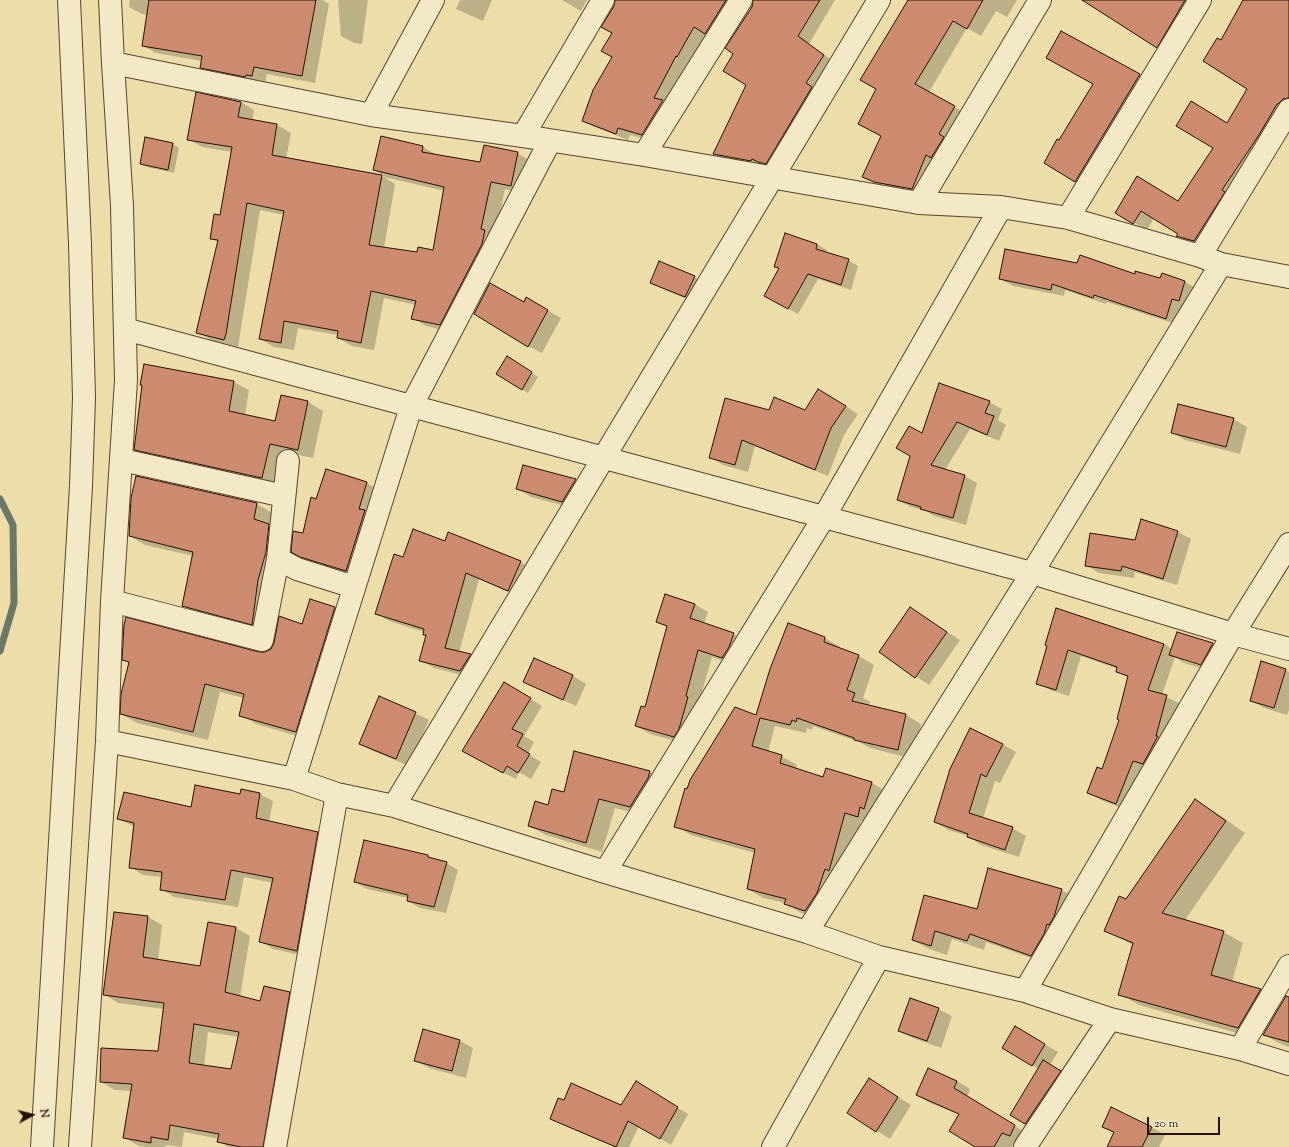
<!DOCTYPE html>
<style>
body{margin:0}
#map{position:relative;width:1289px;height:1147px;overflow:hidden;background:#ecdda9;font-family:"Sorts Mill Goudy",serif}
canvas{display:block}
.north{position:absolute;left:12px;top:1095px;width:40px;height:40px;-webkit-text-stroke:3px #f3e9c7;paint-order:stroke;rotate:83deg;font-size:11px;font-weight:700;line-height:16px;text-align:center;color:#261106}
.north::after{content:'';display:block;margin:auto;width:14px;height:18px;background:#261106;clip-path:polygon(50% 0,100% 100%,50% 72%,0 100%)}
.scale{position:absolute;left:1147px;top:1117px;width:73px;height:18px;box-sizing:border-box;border:2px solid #261106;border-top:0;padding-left:5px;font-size:12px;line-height:14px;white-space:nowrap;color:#261106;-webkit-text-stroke:3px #f3e9c7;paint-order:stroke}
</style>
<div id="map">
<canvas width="1289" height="1147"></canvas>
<div class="north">N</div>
<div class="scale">20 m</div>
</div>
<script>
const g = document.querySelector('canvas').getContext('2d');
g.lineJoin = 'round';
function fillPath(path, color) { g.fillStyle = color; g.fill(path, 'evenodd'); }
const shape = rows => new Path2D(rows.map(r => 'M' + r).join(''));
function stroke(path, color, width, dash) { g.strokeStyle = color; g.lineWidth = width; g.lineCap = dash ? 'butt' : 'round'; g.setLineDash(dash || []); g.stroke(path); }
const shadow = shape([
 [130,0,323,0,329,4,315,83,267,74,265,83,214,75,201,67,202,61,156,53,143,46,148,15,142,14,129,7],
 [338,0,368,0,362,44,354,43,341,36],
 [460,0,492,0,483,21,456,9],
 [562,0,587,0,581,11],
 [616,0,743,0,717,41,706,34,690,63,688,62,667,103,654,141,630,135,628,140,595,127,583,120,613,56,613,33],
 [754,0,835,0,809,44,836,63,771,169,764,165,763,167,726,161,714,154,748,84,735,53],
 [910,0,1017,0,1007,17,996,11,981,36,967,28,929,92,968,115,926,196,878,185,864,177,882,136,877,88],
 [1088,0,1203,0,1170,54],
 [1244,0,1289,0,1289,113,1208,248,1191,243,1178,236,1179,234,1154,218,1147,230,1117,213,1179,202,1214,147,1248,89,1221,41],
 [1061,32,1156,84,1092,190,1045,163,1094,84],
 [241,102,254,110,252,121,277,125,291,133,286,159,386,177,374,170,423,147,437,155,481,163,517,153,531,161,525,194,505,189,495,236,454,333,426,326,412,318,416,305,384,298,374,350,352,346,338,338,338,335,298,328,294,350,274,347,260,339,284,215,260,210,238,347,211,340,197,332,218,242,211,238,221,216,232,152,202,147,188,139],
 [384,177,445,191,434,252,418,253,384,248,395,184],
 [173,144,179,148,174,173,147,167,141,163],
 [786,234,817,244,827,250,826,253,848,260,858,266,851,290,818,279,798,314,775,301,780,269,775,266],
 [1078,264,1161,280,1162,274,1185,282,1198,289,1179,325,1107,302,1106,304,1065,290,1064,296,1013,286,1000,279],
 [694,277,708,284,699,304,665,290,652,282],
 [527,299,561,318,542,353,528,346,524,304],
 [514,361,538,377,528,393,497,374],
 [145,366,234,382,249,390,245,415,276,422,281,396,308,402,323,411,313,458,285,452,278,486,151,458,135,449],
 [831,397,858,414,844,435,828,476,755,446,748,472,723,465,710,457,769,411,805,412],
 [989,402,1002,409,998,420,1006,425,999,441,970,429,945,470,965,476,977,483,966,525,934,516,926,511,911,507,898,500,922,435],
 [1233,419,1247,427,1240,454,1185,440,1172,432],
 [524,466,576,480,589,488,576,509,531,497,518,489],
 [326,470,367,483,380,491,360,578,315,564,292,551,303,535,317,500],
 [137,477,257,504,272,513,270,525,284,534,268,633,199,615,183,606,194,556,145,545,130,536],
 [1178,532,1191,539,1177,585,1135,572,1134,578,1099,573,1086,565,1136,541],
 [445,543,520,562,534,570,522,598,479,579,459,653,470,655,483,663,474,678,434,668,420,660,427,636,424,634,424,632,389,621,376,613,403,558],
 [694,604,708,612,704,624,733,634,747,642,736,665,712,657,687,744,650,734,636,726,646,709,668,628,657,621],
 [334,608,350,617,311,740,256,724,240,715,244,698,220,692,208,740,137,723,121,714,129,663,123,660,265,653,272,649,275,643,303,625],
 [910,608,960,640,929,685,880,652],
 [788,624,825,638,840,647,840,649,859,656,874,665,863,698,870,702,869,706,906,715,921,724,913,759,870,748,859,742,813,726,812,730,807,728,806,733,775,726,768,752,781,756,797,765,796,769,824,778,872,783,887,792,873,825,861,821,845,879,821,919,801,913,785,903,763,898,748,889,755,853,691,835,675,826,688,790,757,717],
 [1177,633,1213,644,1226,651,1214,672,1184,663,1175,657,1162,695,1179,703,1168,743,1129,811,1101,800,1088,792,1103,771,1120,720,1129,678,1117,671,1118,669,1081,656,1069,696,1050,690,1037,683,1048,646,1164,644,1172,649],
 [1184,658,1206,665,1205,667,1184,661],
 [534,660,573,676,586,684,576,706,538,689,525,682],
 [1285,670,1289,672,1289,710,1287,715,1264,708,1251,700],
 [516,690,542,706,524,736,534,742,528,754,541,762,531,779,519,772,516,779,475,758],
 [415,713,429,720,409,766,373,751,360,744],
 [1002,744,1016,752,1000,783,995,781,983,818,1012,828,1026,836,1019,857,981,845,968,836,948,830,935,822],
 [575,752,650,772,666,782,647,816,615,808,602,852,546,835,529,826,548,806,564,793],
 [242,790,260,794,273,801,269,822,317,833,331,840,310,957,273,949,260,941,273,883,244,877,238,907,174,897,161,889,163,877,143,875,130,867,135,827,119,819,191,808,241,795],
 [1196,801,1215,812,1245,833,1185,920,1223,932,1243,943,1232,982,1259,990,1279,1001,1258,1039,1139,1005,1120,994,1133,945,1106,931],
 [428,856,434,860,446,863,458,870,446,913,420,908,408,901,408,898,367,889,355,882],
 [1061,890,1078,899,1048,964,986,942,984,950,952,939,947,955,929,949,913,940,978,911],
 [148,917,162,925,158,961,201,967,236,928,250,936,240,997,261,1002,289,992,303,1001,278,1147,228,1147,218,1141,219,1139,184,1132,182,1147,166,1145,165,1147,146,1147,139,1146,125,1138,132,1091,115,1090,101,1082,159,1052,164,1009,118,1003,104,994],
 [208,1032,239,1037,231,1070,204,1066],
 [938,1009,952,1016,941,1048,913,1038,899,1031],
 [1289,1009,1289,1047,1281,1044,1264,1035],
 [1016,1027,1058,1052,1050,1065,1074,1079,1039,1131,1012,1115,1039,1069,1003,1048],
 [424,1030,460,1041,473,1048,466,1078,429,1068,416,1061],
 [928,1069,957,1081,970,1089,967,1097,1028,1134,1023,1143,1016,1140,1012,1147,977,1147,960,1115,930,1103,917,1095],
 [869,1079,911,1105,890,1139,848,1113],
 [646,1089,688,1114,671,1145,639,1126,629,1147,615,1147,561,1124,551,1118,564,1101,621,1107],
 [1103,1126,1152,1127,1165,1135,1159,1147,1108,1147,1115,1133]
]);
const stream = shape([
 [0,499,13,525,14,603,0,651]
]);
const building = shape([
 [149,0,316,0,302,76,254,67,252,76,246,75,245,77,200,68,202,56,142,46,149,0],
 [615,0,726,0,705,34,694,27,677,57,676,56,654,98,663,100,642,135,618,128,616,134,582,121,593,90,612,57,601,51,612,33,601,27,614,6,615,0],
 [753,0,820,0,798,36,824,55,806,83,812,87,766,164,758,162,752,159,751,161,713,154,746,85,723,71,733,54,725,48,752,7,753,0],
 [908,0,983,0,967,29,953,21,915,84,955,106,939,134,944,137,931,158,926,155,912,189,874,182,862,177,881,136,858,124,876,89,860,80,908,0],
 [1082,0,1185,0,1157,48,1082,0],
 [1243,0,1289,0,1289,98,1283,99,1278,104,1277,104,1259,135,1222,190,1225,192,1194,241,1176,236,1178,234,1141,211,1133,224,1115,213,1137,176,1178,201,1213,148,1176,126,1191,101,1227,123,1247,89,1203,61,1217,38,1221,40,1243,0],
 [1061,31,1140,74,1075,182,1044,163,1057,139,1059,140,1093,84,1046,58,1061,31],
 [196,92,241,102,238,117,277,124,272,155,382,175,369,245,417,252,418,247,433,250,444,187,373,170,381,136,423,146,422,152,480,162,484,145,518,152,511,186,491,182,481,229,485,230,482,244,440,325,411,319,416,301,371,291,361,343,337,338,338,331,284,321,281,343,259,339,284,211,247,203,226,334,224,340,196,333,218,240,210,239,214,214,220,215,232,147,187,140,196,92],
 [145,137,173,143,168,170,140,164,145,137],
 [785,233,817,244,816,249,849,259,841,285,808,274,788,309,764,296,779,268,774,267,785,233],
 [1005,249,1077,263,1080,255,1135,274,1135,271,1160,278,1162,273,1185,281,1179,301,1172,299,1166,319,1094,295,1093,298,1052,284,1051,290,999,279,1005,249],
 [659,261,695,276,685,297,650,283,659,261],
 [490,283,524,302,526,297,548,310,528,347,474,314,490,283],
 [507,356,532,372,522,390,496,374,507,356],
 [144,364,234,381,229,411,275,421,281,395,308,401,298,450,270,444,262,478,134,450,142,385,140,385,144,364],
 [939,383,990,401,985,413,994,416,987,435,957,422,931,465,965,475,953,518,920,509,921,507,897,500,910,456,896,448,909,426,922,433,939,383],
 [818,389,846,406,831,428,815,470,742,440,735,465,709,458,725,398,769,410,774,397,805,410,818,389],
 [1178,404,1234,418,1226,447,1171,433,1178,404],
 [523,465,576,479,562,502,516,489,523,465],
 [326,469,367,482,359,509,365,510,346,571,300,557,291,552,293,531,303,533,311,497,316,499,326,469],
 [136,476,257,503,254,519,269,524,266,552,258,580,252,625,182,606,193,552,129,536,131,498,136,476],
 [1141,519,1178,531,1163,579,1122,566,1121,571,1085,566,1090,533,1135,540,1141,519],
 [413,529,445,541,448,532,521,561,508,591,466,573,445,648,471,654,460,671,419,661,426,635,423,635,424,629,375,614,394,554,403,557,413,529],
 [665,594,695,604,690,618,734,633,729,647,722,658,698,650,686,696,688,697,679,729,674,737,635,726,641,706,645,707,667,626,656,622,665,594],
 [310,599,335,607,296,732,239,716,244,694,205,684,193,732,120,714,121,694,129,662,122,660,124,625,126,617,259,652,265,652,271,649,274,643,279,616,302,624,310,599],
 [910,607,947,632,915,678,879,652,910,607],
 [1056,608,1164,644,1148,690,1167,695,1156,736,1158,736,1143,764,1133,761,1116,804,1087,793,1097,767,1102,769,1119,720,1117,719,1128,676,1116,672,1117,667,1068,650,1056,690,1036,684,1047,646,1045,645,1056,608],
 [788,623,825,637,824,642,859,655,847,690,855,693,852,701,906,714,898,750,854,740,854,738,797,718,796,722,792,720,790,725,760,718,752,746,782,755,780,763,823,777,826,768,872,782,864,809,860,807,858,817,845,813,829,871,825,869,817,893,805,911,784,904,786,899,747,889,755,849,674,827,685,788,687,789,690,780,735,707,756,715,770,669,788,623],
 [1177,632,1213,643,1201,665,1169,655,1177,632],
 [534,658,573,675,563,700,523,682,534,658],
 [1261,661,1286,669,1274,708,1250,701,1261,661],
 [504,682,531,698,512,729,523,734,517,746,530,754,518,773,507,766,503,773,462,751,504,682],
 [379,696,416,712,396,759,359,744,379,696],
 [970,728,1003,744,986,777,981,774,969,813,1013,827,1005,850,967,837,968,834,934,822,950,769,970,728],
 [574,751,650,771,648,778,630,807,599,799,586,843,528,826,535,801,548,805,552,789,564,792,574,751],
 [195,785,240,794,241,789,260,793,256,818,318,832,297,951,259,942,273,878,231,870,225,900,160,890,162,872,129,868,134,823,117,819,124,792,191,807,195,785],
 [1195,799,1226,821,1162,913,1224,931,1211,975,1261,989,1238,1028,1118,995,1133,943,1104,931,1119,896,1126,899,1195,799],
 [364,840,428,855,428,857,447,862,434,907,407,901,408,895,354,882,364,840],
 [988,868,1062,889,1054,917,1049,925,1047,924,1044,934,1031,956,970,934,967,941,935,931,931,946,912,940,924,895,977,909,988,868],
 [114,912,148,916,143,957,200,966,208,922,236,927,225,992,260,1001,264,986,290,992,263,1147,241,1147,217,1142,219,1134,170,1125,168,1140,151,1137,151,1143,123,1138,132,1084,100,1082,101,1048,158,1051,164,1003,103,995,114,912],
 [194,1024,239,1032,231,1069,189,1063,194,1024],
 [1286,996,1289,997,1289,1042,1263,1035,1286,996],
 [910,998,939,1008,927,1041,898,1031,910,998],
 [1015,1026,1045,1044,1032,1066,1002,1048,1015,1026],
 [423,1029,460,1040,452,1071,414,1061,423,1029],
 [1043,1060,1061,1071,1025,1124,1010,1115,1043,1060],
 [928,1068,957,1081,954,1088,1015,1125,1010,1136,1002,1133,994,1147,975,1147,949,1131,959,1114,916,1095,928,1068],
 [869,1078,898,1097,876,1132,847,1113,869,1078],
 [636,1081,678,1107,660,1139,628,1121,616,1147,550,1119,558,1098,564,1100,571,1083,621,1105,636,1081],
 [1111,1107,1152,1127,1142,1147,1107,1147,1114,1132,1102,1127,1111,1107]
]);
const street = shape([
 [113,63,371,115,523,136,644,155,919,203,1001,207,1068,218,1200,256,1221,264,1289,277],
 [371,115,433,0],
 [523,136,603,0],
 [644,155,741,0],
 [919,203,1040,0],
 [1068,218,1200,0],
 [1200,256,1289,110],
 [125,329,1032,573,1233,634,1289,649],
 [122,460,284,496],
 [288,461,278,559,297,569,354,587],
 [112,601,262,640,278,559],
 [107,741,294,779,337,794,394,806,605,872,807,932,879,957,1025,991,1110,1019,1240,1049,1289,1064],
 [294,779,411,407,550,141],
 [394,806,879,0],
 [605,872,824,517,1001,207],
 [807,932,1032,573,1221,264],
 [1025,991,1233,634,1289,544],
 [1240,1049,1289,966],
 [42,1147,81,486,84,398,80,244,69,0],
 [80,1147,107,741,112,601,126,380,122,206,113,63,110,0],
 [275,1147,337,794],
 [773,1147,879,957],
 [1025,1147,1110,1019]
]);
fillPath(shadow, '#0003');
stroke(stream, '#6b7867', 7);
fillPath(building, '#cc8a6f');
stroke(building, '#261106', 1);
stroke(street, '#58442f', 24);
stroke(street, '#f3e9c7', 22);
</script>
